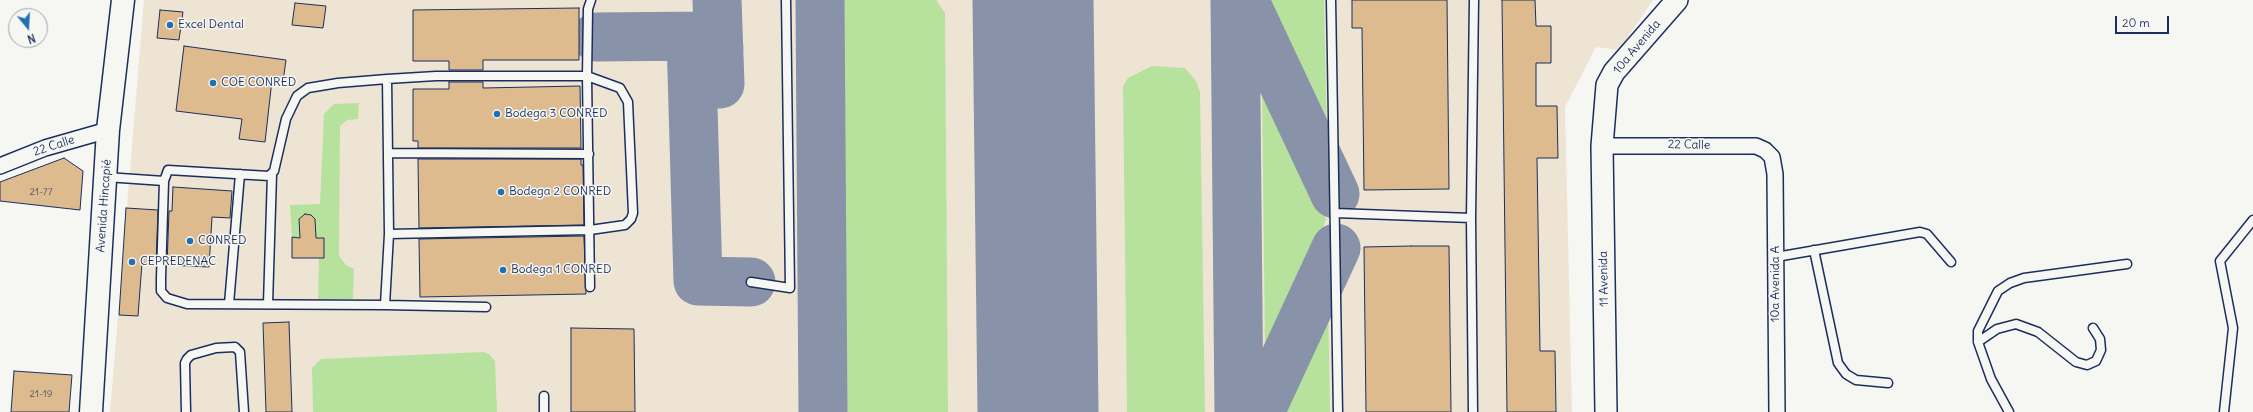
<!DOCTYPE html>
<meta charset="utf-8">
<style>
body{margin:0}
#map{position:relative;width:2253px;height:412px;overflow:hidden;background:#f6f6f2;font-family:Delius,sans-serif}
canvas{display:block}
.north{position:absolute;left:8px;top:8px;width:40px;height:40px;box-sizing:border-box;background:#f6f6f2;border:1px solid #9ea6b7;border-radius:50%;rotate:162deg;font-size:11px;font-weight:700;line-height:16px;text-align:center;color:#1b2f5e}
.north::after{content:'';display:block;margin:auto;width:14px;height:18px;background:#1f6fb2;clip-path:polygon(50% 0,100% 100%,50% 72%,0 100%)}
.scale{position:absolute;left:2115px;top:16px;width:54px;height:18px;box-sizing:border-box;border:2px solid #1b2f5e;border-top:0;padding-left:5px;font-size:12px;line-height:14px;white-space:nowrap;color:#1b2f5e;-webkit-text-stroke:3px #f6f6f2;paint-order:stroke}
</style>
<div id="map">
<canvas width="2253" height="412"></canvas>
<div class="north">N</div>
<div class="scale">20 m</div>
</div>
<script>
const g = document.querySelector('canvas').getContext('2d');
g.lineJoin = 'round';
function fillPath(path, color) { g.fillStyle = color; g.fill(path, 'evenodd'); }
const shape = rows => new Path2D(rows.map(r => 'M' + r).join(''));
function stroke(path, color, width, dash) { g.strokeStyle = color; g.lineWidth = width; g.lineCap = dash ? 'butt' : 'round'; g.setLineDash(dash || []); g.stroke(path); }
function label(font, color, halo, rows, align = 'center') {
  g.font = font + ' Delius,sans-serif'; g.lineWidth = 3; g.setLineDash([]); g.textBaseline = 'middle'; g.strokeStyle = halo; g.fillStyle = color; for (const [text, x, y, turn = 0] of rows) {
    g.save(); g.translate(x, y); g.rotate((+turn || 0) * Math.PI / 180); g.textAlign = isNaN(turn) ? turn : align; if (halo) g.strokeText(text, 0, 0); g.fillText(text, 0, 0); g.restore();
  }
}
const built = shape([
 [144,0,1653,0,1619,50,1596,47,1565,107,1572,412,110,412]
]);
const green = shape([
 [837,0,936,0,945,13,948,412,844,412],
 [1263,0,1324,0,1327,137,1325,140,1321,138],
 [1152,66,1185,68,1196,81,1200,92,1205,412,1127,412,1123,86,1128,78],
 [1265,76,1268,77,1271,81,1326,219,1279,353,1275,359,1271,360,1267,359,1265,354,1262,79],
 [359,103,358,119,347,120,340,126,339,256,346,265,354,269,353,299,318,299,319,258,324,258,324,238,292,237,290,205,320,204,324,114,334,104],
 [1328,293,1330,412,1275,412,1314,323],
 [483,352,489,354,495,361,497,412,313,412,312,368,321,359]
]);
const taxiway = shape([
 [717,0,720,84],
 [820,0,823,412],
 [1235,0,1239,412],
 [1244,0,1335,194],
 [596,37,704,36,710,39,719,48],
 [691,37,698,281,751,282],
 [1260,412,1336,248]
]);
const runway = shape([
 [1033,0,1038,412]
]);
const building = shape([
 [1352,0,1447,0,1449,189,1364,190,1362,28,1352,28,1352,0],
 [1502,0,1535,0,1536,26,1551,26,1551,63,1536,63,1536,106,1557,106,1558,158,1537,158,1540,351,1555,351,1556,412,1507,412,1502,0],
 [295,3,326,6,323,28,292,25,295,3],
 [579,8,579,60,483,60,483,70,449,70,449,61,413,61,413,10,579,8],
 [160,10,183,12,179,40,157,38,160,10],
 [184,46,286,60,283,81,272,80,265,142,239,139,242,119,176,111,184,46],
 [449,82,483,82,483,88,580,86,581,148,418,148,418,141,413,141,413,89,449,89,449,82],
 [64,158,83,171,80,210,0,201,0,182,64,158],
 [418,159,581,159,581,165,583,165,584,225,419,228,418,159],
 [173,187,232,191,230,218,212,217,209,267,167,265,169,211,172,211,173,187],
 [126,208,158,210,156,264,142,263,138,316,119,315,126,208],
 [305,214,311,215,315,219,316,238,324,238,324,258,292,258,292,237,300,238,299,219,305,214],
 [584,236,586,294,420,297,419,239,584,236],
 [1411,246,1449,246,1451,412,1366,412,1364,247,1411,246],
 [289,322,292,412,266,412,263,323,289,322],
 [571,328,634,329,635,412,571,412,571,328],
 [14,371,72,375,69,412,11,412,14,371]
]);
const lane = shape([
 [1331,0,1338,412],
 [387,79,389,234,385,305,187,304,167,298,161,291,161,278,164,181,168,170,269,176,274,171,286,119,297,96,308,88,338,83,387,79],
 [387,79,436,76,587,76,590,287],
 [389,153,589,154],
 [106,177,164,181],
 [1335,213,1471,218],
 [389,234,590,230,625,225,631,219,633,213,628,102,620,88,587,76,588,9,591,0],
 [1814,250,1838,363,1846,374,1856,380,1888,383],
 [1776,257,1920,232,1927,234,1951,262],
 [751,282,790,288,786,0],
 [229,304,240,174],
 [268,304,272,174],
 [385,305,486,307],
 [1978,342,1997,329,2016,324,2038,332,2076,362,2087,365,2096,361,2101,350,2100,339,2093,328],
 [186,412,185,363,187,359,191,355,216,348,235,347,240,352,244,412],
 [544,412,544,396],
 [1473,412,1471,218,1474,0],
 [2009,412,1991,379,1978,342,1978,331,1998,291,2010,283,2024,278,2127,264],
 [2224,412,2233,328,2220,261,2253,220]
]);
const street = shape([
 [1602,146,1756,146,1765,150,1772,157,1775,174,1777,412],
 [0,166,45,148,108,130]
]);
const secondary = shape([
 [1606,412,1602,146,1607,85,1614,72,1677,0]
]);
const primary = shape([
 [91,412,108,130,123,0]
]);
const markers = [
 [170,25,4,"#1f6fb2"],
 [213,83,4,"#1f6fb2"],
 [497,114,4,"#1f6fb2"],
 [501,192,4,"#1f6fb2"],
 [190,241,4,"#1f6fb2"],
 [132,262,4,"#1f6fb2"],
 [503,270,4,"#1f6fb2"]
];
const numberNames = [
 ["21-77",41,192],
 ["21-19",41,394]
];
const poiNames = [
 ["Excel Dental",178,25],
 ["COE CONRED",221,83],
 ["Bodega 3 CONRED",505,114],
 ["Bodega 2 CONRED",509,192],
 ["CONRED",198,241],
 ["CEPREDENAC",140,262],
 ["Bodega 1 CONRED",511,270]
];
const streetNames = [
 ["10a Avenida",1637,47,-50],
 ["22 Calle",1689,145,1],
 ["22 Calle",54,146,-18],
 ["Avenida Hincapié",104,206,-86],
 ["11 Avenida",1604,279,-91],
 ["10a Avenida A",1776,284,-90]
];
fillPath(built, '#eee4d4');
fillPath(green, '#b7e29e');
stroke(taxiway, '#8892a8', 49);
stroke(runway, '#8892a8', 121);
fillPath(building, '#ddbb8f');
stroke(building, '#1b2f5e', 1);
stroke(lane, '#1b2f5e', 11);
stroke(street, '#1b2f5e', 18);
stroke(secondary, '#1b2f5e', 24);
stroke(primary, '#1b2f5e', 25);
stroke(lane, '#f6f6f2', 8);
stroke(street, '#f6f6f2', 15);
stroke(secondary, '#f6f6f2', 21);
stroke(primary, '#f6f6f2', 22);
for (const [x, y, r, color] of markers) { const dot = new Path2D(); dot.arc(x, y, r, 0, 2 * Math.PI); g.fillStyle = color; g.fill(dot); stroke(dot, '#f6f6f2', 1.5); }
label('10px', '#4c526a', null, numberNames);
label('12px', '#1b2f5e', '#f6f6f2', poiNames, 'left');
label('12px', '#1b2f5e', '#f6f6f2', streetNames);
</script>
